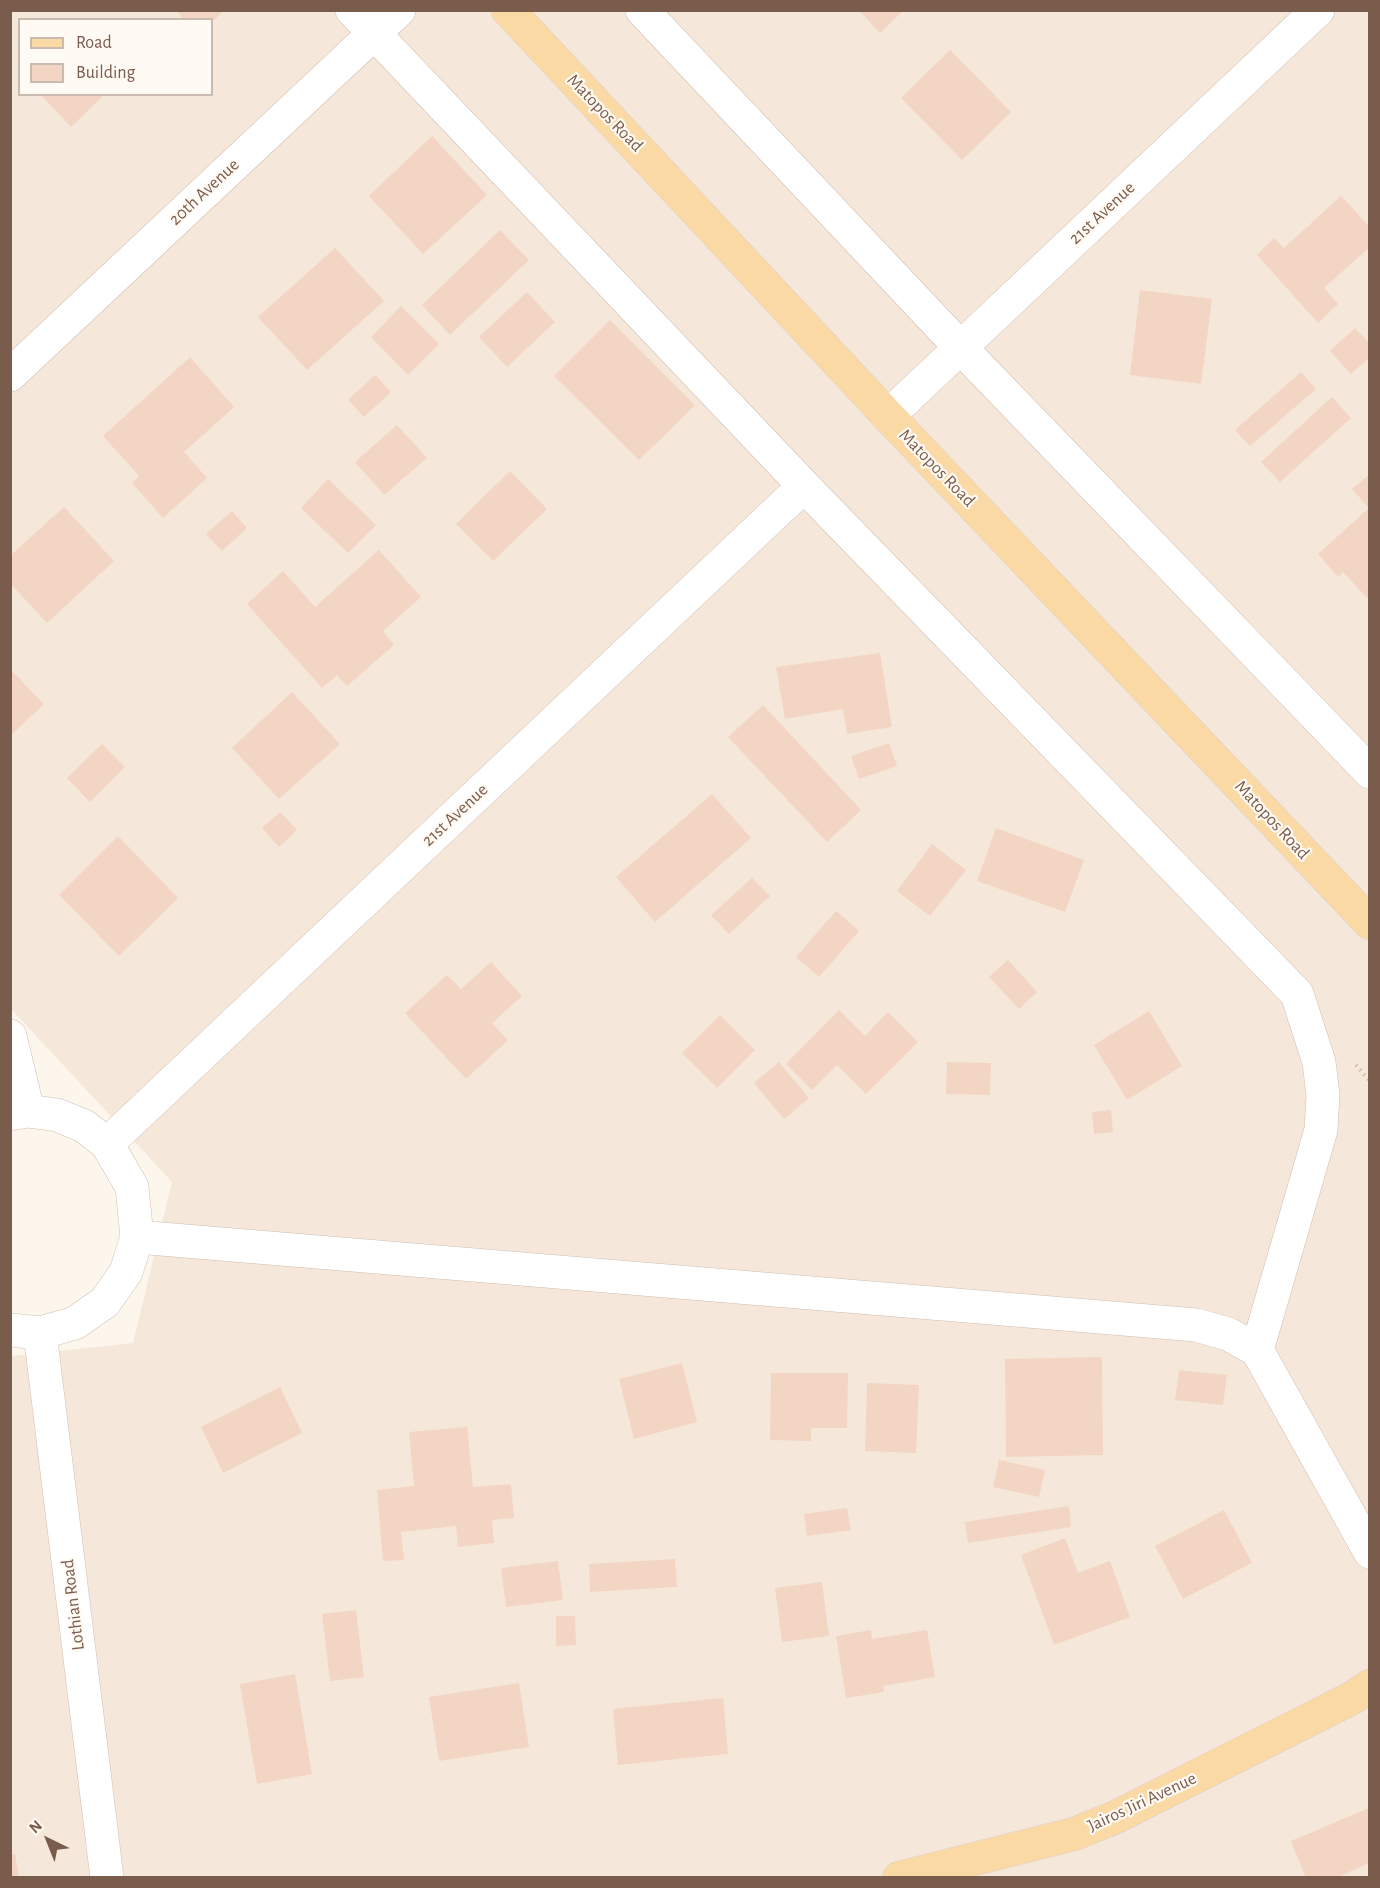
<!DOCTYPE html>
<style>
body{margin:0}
#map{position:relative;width:1380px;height:1888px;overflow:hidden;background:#fdf6ec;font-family:"Alegreya Sans",sans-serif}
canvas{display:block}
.frame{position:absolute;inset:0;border:12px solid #7a5c4d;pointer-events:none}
.legend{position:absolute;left:18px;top:18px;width:195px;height:78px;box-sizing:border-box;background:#fffaf3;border:2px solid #cabbb1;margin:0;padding:8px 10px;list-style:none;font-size:18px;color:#7a5c4d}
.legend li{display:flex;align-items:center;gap:12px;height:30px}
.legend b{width:30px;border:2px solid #cabbb1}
.north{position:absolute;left:18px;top:1810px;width:60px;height:60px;-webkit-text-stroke:4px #fffaf3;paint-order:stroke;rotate:317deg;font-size:16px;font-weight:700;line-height:24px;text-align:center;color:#7a5c4d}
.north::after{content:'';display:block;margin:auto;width:21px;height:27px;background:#7a5c4d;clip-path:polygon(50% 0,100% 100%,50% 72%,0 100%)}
</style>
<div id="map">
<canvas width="1380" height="1888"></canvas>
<div class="frame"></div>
<ul class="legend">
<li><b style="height:8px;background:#fbd9a5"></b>Road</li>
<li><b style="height:16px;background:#f3d5c3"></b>Building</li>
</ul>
<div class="north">N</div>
</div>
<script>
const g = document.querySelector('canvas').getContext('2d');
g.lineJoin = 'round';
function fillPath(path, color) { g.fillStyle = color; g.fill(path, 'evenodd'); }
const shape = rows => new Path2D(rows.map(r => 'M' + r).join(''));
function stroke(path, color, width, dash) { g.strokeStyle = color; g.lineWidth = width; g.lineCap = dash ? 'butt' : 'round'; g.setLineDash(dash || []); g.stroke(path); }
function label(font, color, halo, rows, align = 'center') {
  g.font = font + ' "Alegreya Sans",sans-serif'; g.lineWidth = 4.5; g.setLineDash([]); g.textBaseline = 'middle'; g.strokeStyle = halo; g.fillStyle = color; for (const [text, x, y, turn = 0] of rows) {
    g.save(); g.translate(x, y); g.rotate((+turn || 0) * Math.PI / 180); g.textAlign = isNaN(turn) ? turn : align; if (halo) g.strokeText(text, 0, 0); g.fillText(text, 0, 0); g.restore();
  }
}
const residential = shape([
 [11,11,1369,11,1369,1877,11,1877,11,1356,133,1343,172,1182,11,1009],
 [20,20,212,20,212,94,20,94]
]);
const building = shape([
 [176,10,224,10,212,22,212,20,184,20],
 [859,10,904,10,880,33],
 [950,50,1011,112,962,160,901,98],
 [40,94,105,94,71,127],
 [432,136,487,195,423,254,369,196],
 [1341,196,1370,227,1370,247,1324,288,1338,304,1318,323,1257,255,1274,238,1284,248],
 [500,230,529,260,450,335,422,305],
 [335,248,384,301,307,370,258,317],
 [1140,290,1212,299,1201,384,1130,375],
 [527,292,555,322,507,367,479,337],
 [401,306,439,344,408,375,371,337],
 [610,320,695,405,639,460,554,376],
 [1355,328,1370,344,1370,357,1351,374,1330,351],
 [190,357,234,407,184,452,207,478,163,518,132,483,139,476,103,436],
 [1301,372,1316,389,1250,446,1235,430],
 [375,375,391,392,364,417,348,400],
 [1332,397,1351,418,1280,482,1261,462],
 [397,425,427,458,384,495,355,462],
 [510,471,547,509,493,561,456,524],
 [1370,474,1370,601,1343,572,1338,577,1318,554,1369,508,1352,489],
 [328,479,376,525,348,553,301,508],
 [64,507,114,561,47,623,10,583,10,556],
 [232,511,247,528,222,551,206,534],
 [379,550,421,597,383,631,394,645,347,686,337,675,322,688,247,604,283,571,315,607],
 [880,653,892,727,847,734,843,709,785,719,776,667],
 [10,669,44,704,10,736],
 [292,692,340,744,279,799,232,748],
 [763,705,861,810,827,842,728,737],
 [889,743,897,766,859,779,851,756],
 [102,744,125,767,90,802,67,778],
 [712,794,751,838,655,922,616,877],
 [280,812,297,830,279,847,262,828],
 [996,828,1084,860,1065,912,977,881],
 [118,836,178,898,119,956,59,895],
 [932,844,966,870,930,916,897,891],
 [752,878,770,896,729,934,711,915],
 [836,911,859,931,819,977,796,957],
 [1008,960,1037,992,1019,1009,989,977],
 [491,962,522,996,492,1023,508,1040,466,1079,405,1013,447,975,461,989],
 [839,1010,865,1036,888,1012,918,1042,866,1094,837,1065,812,1090,786,1064],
 [1149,1011,1182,1066,1127,1100,1094,1045],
 [720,1015,755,1050,717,1088,682,1053],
 [779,1062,809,1098,784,1119,754,1083],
 [947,1062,991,1063,990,1095,946,1094],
 [1111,1110,1113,1132,1094,1134,1092,1112],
 [1102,1357,1103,1455,1006,1457,1005,1359],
 [682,1363,697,1422,634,1439,619,1379],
 [1179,1370,1227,1375,1223,1405,1175,1400],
 [771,1373,848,1373,847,1428,811,1428,811,1441,770,1440],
 [867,1383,919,1385,916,1453,865,1451],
 [280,1387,302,1433,223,1473,201,1427],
 [467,1427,473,1487,511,1484,514,1518,492,1520,494,1543,458,1547,456,1526,401,1532,404,1560,383,1561,377,1490,414,1486,409,1432],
 [999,1460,1045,1470,1039,1497,993,1487],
 [1069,1506,1071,1527,968,1543,965,1522],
 [847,1508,851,1530,807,1536,804,1514],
 [1224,1510,1252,1563,1183,1599,1155,1546],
 [1065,1538,1078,1573,1110,1561,1130,1617,1054,1645,1021,1555],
 [675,1559,677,1587,590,1592,589,1564],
 [558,1561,563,1600,506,1607,501,1568],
 [822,1582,829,1636,782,1642,775,1588],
 [356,1610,364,1677,330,1681,322,1614],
 [556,1616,575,1616,576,1645,556,1646],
 [871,1630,872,1639,927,1630,935,1677,883,1686,884,1692,846,1698,836,1636],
 [295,1674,312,1774,257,1784,240,1684],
 [519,1683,529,1747,439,1761,429,1697],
 [723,1698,728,1754,618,1765,613,1709],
 [1369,1808,1369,1863,1336,1878,1306,1878,1291,1841],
 [15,1854,19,1878,10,1878,10,1855]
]);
const path = shape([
 [1356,1065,1370,1081]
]);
const minor = shape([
 [352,10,804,486,1297,994,1319,1062,1323,1095,1321,1130,1257,1350],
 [642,10,960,347,1370,772],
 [10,375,399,10],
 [888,416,1318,10],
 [10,1036,28,1111],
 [10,1114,28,1111,57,1115,84,1126,107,1144,132,1187,137,1237,126,1272,105,1302,75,1323,40,1333,10,1330],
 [107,1144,804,486],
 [137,1237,1196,1325,1228,1334,1257,1350,1370,1552],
 [40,1333,107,1878]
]);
const major = shape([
 [508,10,888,416,1370,923],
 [899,1878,1074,1834,1116,1817,1352,1698,1370,1686]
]);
const streetNames = [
 ["Matopos Road",605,113,46],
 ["20th Avenue",204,192,-43],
 ["21st Avenue",1102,213,-43],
 ["Matopos Road",937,468,46],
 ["21st Avenue",455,815,-43],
 ["Matopos Road",1272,820,47],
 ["Lothian Road",73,1605,-97],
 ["Jairos Jiri Avenue",1142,1802,-25]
];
fillPath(residential, '#f5e8da');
fillPath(building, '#f3d5c3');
stroke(minor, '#d1beb0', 34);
stroke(major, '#dad1cd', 34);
stroke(path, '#d9b8a5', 4, [1.5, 4.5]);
stroke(minor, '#fff', 33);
stroke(major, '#fbd9a5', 33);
label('18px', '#7a5c4d', '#fffaf3', streetNames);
</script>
